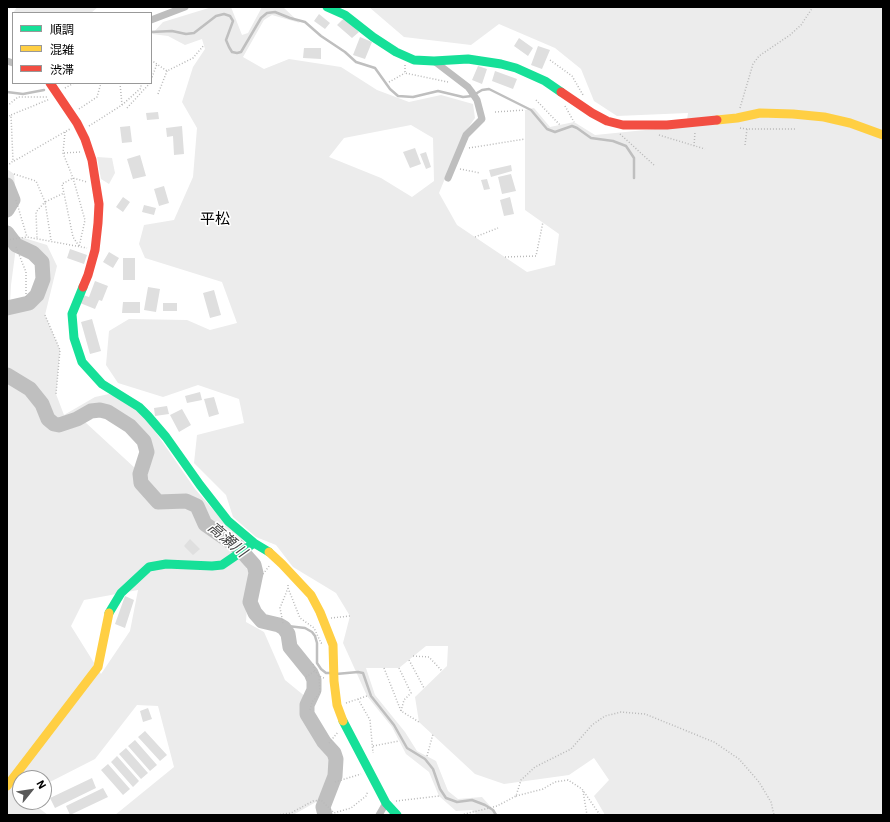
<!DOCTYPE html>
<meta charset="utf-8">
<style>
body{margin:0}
#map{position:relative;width:890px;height:822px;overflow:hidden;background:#fff;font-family:"IBM Plex Sans","Noto Sans JP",sans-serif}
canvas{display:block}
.frame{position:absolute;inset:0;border:8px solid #000;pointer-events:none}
.legend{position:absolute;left:12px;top:12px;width:140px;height:72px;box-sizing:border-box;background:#fff;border:1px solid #999;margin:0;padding:5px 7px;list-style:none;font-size:12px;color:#000}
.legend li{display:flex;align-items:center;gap:8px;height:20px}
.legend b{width:20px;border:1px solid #999}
.north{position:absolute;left:12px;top:770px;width:40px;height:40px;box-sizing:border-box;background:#fff;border:1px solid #999;border-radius:50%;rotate:60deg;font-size:11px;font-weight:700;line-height:16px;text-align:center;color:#000}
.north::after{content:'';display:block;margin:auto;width:14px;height:18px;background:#595959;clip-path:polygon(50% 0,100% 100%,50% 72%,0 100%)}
</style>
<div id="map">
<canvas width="890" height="822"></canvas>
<div class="frame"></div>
<ul class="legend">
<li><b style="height:5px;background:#16e098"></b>順調</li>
<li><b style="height:5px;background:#ffcf43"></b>混雑</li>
<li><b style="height:5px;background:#f24e42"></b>渋滞</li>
</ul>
<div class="north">N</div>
</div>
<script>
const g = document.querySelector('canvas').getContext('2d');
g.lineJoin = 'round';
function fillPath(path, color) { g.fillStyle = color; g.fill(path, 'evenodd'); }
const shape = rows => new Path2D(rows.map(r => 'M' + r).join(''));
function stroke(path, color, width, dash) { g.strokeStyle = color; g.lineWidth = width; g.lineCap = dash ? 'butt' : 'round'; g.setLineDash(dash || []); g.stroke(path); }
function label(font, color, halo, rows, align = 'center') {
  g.font = font + ' "IBM Plex Sans","Noto Sans JP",sans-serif'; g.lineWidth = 3; g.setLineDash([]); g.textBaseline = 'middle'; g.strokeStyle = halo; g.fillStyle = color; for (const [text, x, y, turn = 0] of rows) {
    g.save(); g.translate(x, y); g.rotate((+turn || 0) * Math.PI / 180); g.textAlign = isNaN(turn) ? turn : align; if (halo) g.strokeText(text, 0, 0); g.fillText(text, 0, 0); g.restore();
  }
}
const green = shape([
 [17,7,98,7,91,13,13,13],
 [212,7,231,7,242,35,248,33,262,7,283,7,300,23,272,15,264,20,243,57,264,69,289,59,341,67,377,90,409,102,441,95,473,104,475,118,463,135,439,193,457,225,527,272,555,265,559,234,525,210,525,110,534,108,550,127,574,122,595,135,686,126,688,113,617,116,594,101,581,69,555,48,499,24,471,45,404,37,369,7,883,7,883,815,605,815,594,796,609,780,594,758,569,775,504,784,475,774,419,722,415,697,447,666,448,646,426,646,399,668,366,668,375,695,405,732,417,751,436,761,448,791,458,799,482,797,498,815,477,815,472,810,456,811,439,796,429,772,406,754,392,727,367,696,343,643,350,616,336,593,293,567,276,545,256,537,233,517,226,495,194,463,197,435,244,423,239,399,198,385,163,397,118,383,106,365,109,331,129,319,187,320,210,330,237,323,222,282,145,258,139,244,144,225,174,220,193,177,197,128,182,102,193,67,205,49,202,39,185,45,168,36,152,34,163,22],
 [411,125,433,138,434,181,412,197,381,178,329,157,344,138],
 [97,157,112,158,115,173,109,184,101,179],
 [7,169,14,174,16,200,7,219,7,203,9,198,7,194],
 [7,228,11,234,47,245,57,266,45,315,60,350,56,394,64,415,95,397,109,394,126,401,148,421,195,489,224,522,245,542,233,552,243,560,249,574,246,622,264,632,285,680,312,702,311,710,326,740,341,757,331,801,316,802,293,815,115,815,174,767,158,706,137,705,95,759,44,785,44,778,20,778,20,802,31,802,48,815,7,815],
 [16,247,34,256,40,264,41,279,33,296,10,304,11,285],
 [95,413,105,413,128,427,138,437,143,447,136,469,85,422],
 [138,590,130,631,101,674,71,626,84,600]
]);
const stream = shape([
 [151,32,172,31,186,34,194,33,216,16,224,14,230,16,233,21,226,40,229,47,232,52,237,53,241,52,261,18,267,13,275,12,290,18,305,22,321,36,345,52,356,62,375,68,390,89,398,96,413,97,438,91,463,97,472,96,482,90,489,89,531,110,547,129,555,132,572,126,577,128,591,138,613,141,626,146,634,158,634,178],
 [7,92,23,94,44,90],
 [279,625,305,628,312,632,315,636,317,643,317,663,321,669,326,673,331,673],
 [336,674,358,672,363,673,371,696,394,725,407,748,425,759,433,769,440,789,446,798,457,802,472,800,485,805,493,810,496,815]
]);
const river = shape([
 [7,185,13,200,7,210],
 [7,233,16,245,33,253,42,262,43,279,37,295,29,303,7,308],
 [7,375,30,389,42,404,48,419,54,424,59,425,77,419,91,411,100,410,108,412,130,426,144,441,147,452,140,474,141,483,158,502,186,501,197,506,205,524,238,547,254,565,256,573,250,602,255,613,262,621,279,625,284,628,288,634,290,647,311,673,314,680,314,690,307,705,307,714,324,742,334,753,336,759,335,776,323,807,325,815]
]);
const building = shape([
 [319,14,330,23,325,29,314,21],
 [344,18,359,32,352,38,337,25],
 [360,37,372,42,365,59,353,55],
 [519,38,533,48,528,56,514,46],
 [538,46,550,50,542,69,531,65],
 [304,48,321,48,321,59,303,58],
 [478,66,487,69,482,84,472,80],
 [495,71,517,79,513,89,492,81],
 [158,112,159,119,147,120,146,113],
 [130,126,132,142,122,143,120,127],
 [182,126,184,154,174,155,173,136,167,137,166,128],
 [415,148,421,164,410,168,403,152],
 [426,152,431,167,426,169,420,154],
 [140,155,146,176,133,179,127,159],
 [511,165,512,171,491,177,489,170],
 [511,174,516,191,502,194,498,177],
 [487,179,490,189,484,190,481,180],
 [164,186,169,203,159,206,154,189],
 [123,197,130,202,123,212,116,207],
 [510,197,514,214,504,216,500,200],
 [144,205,156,208,154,215,142,212],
 [70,249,87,255,84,264,67,258],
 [109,252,119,258,113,268,103,262],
 [123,258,135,258,135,280,123,280],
 [95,281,108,286,102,301,99,300,95,309,80,303,83,295,89,297],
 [148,287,160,289,156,312,144,310],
 [214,290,221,315,210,318,203,293],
 [123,302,140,302,140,313,122,313],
 [163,303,177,303,177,311,163,311],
 [92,319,101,351,90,354,81,322],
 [200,392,202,400,187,403,185,396],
 [214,397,219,414,209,417,204,399],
 [167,406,169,414,155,416,154,408],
 [182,409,191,425,179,432,170,415],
 [190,539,200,549,193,555,184,546],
 [125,596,134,600,125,628,115,624],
 [148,708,152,719,143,722,140,711],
 [145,731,167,755,160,761,138,737],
 [135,740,157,765,150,771,128,746],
 [126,748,148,773,141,779,119,754],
 [117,756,139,781,133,787,111,762],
 [108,764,130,789,123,795,101,770],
 [92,778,96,788,55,808,50,798],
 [103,788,108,797,70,815,66,806]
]);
const path = shape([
 [7,10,10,7],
 [151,60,167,71,193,58,204,45],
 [550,60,572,76,583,95],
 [405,65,405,73,448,82],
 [151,80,157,64],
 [389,82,405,73],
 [120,83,122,105],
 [65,88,74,83],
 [158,94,167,71],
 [536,100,560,125],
 [7,106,18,97,48,97],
 [565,106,574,122],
 [127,108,150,83],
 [740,108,753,64,759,56,790,35,801,25,813,7],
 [79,109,97,97,101,83],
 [495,112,525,110],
 [7,118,11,115],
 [89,126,122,105,141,88,141,83],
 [740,128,747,129,796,129],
 [65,132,63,153,73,178,85,220,79,247],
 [620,134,655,166],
 [659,135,705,149],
 [745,145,747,129],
 [694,146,695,132],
 [469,148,525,139],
 [64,153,80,152],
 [14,161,70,129],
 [7,166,13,161,11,115,50,99],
 [460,169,480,173],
 [14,174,36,181,45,202,36,212,37,238],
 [16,200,27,237],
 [475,237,498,228],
 [7,240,27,237,87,248],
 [51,240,45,202,64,193],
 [79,246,73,237,62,184,73,178,87,182],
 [16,247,26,272,26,298],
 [505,257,536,256,543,222],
 [45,315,60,350,56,394],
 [263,574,270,565],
 [288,585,288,588,300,618,314,628,321,643,323,643],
 [331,618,350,616],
 [283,623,280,608,288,588],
 [413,656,429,657,442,671],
 [409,660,424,688],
 [313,664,315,671,319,676,324,678],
 [384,668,401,711,419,722],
 [399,668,411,693,404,700,401,711],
 [306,677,315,671],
 [358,699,370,720,373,753],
 [346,703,367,696],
 [310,710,312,702,320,693,319,676],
 [329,743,338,732],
 [373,746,399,741],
 [427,756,433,734],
 [335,782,361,774],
 [583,791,587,815],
 [516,796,543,789,555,782,568,780,582,789,600,815],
 [396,801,439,796],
 [277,815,291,813,313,801,321,800,334,813,351,808,366,796,368,791],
 [461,815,497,806,516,796,521,780,535,767,571,749,592,725,605,716,621,712,645,714,714,742,739,759,759,782,771,802,774,815]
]);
const street = shape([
 [151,20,185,7],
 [7,61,13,63],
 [434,61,468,87,471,91,477,100,482,119,466,135,448,178],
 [379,815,386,803]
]);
const fast = shape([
 [327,7,345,15,373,37,396,52,414,60,434,61,468,59,501,64,516,68,545,81,561,92],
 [83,287,72,314,74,338,82,362,102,384,139,407,148,416,166,437,200,485,228,521,254,543,269,552],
 [109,613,121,593,149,567,166,564,212,566,222,565,254,543],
 [343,721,386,803,397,815]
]);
const slow = shape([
 [717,120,737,118,760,113,793,114,824,117,850,123,883,135],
 [269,552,282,564,311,595,320,612,333,645,334,681,337,705,343,721],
 [7,786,98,667,109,613]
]);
const jam = shape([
 [50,83,77,123,85,139,92,160,99,204,98,223,95,250,88,275,83,287],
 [561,92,592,113,607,121,623,125,667,125,717,120]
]);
const neighbourhoodNames = [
 ["平松",215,220]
];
const waterNames = [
 ["高瀬川",227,540,40]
];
fillPath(green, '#ececec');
stroke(stream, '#bfbfbf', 2.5);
stroke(river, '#bfbfbf', 15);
fillPath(building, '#dfdfdf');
stroke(path, '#b9b9b9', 1.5, [1, 2]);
stroke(street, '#bebebe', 7);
stroke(fast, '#16e098', 9);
stroke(slow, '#ffcf43', 9);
stroke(jam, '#f24e42', 9);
label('15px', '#000', '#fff', neighbourhoodNames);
label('italic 15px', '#444', '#fff', waterNames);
</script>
